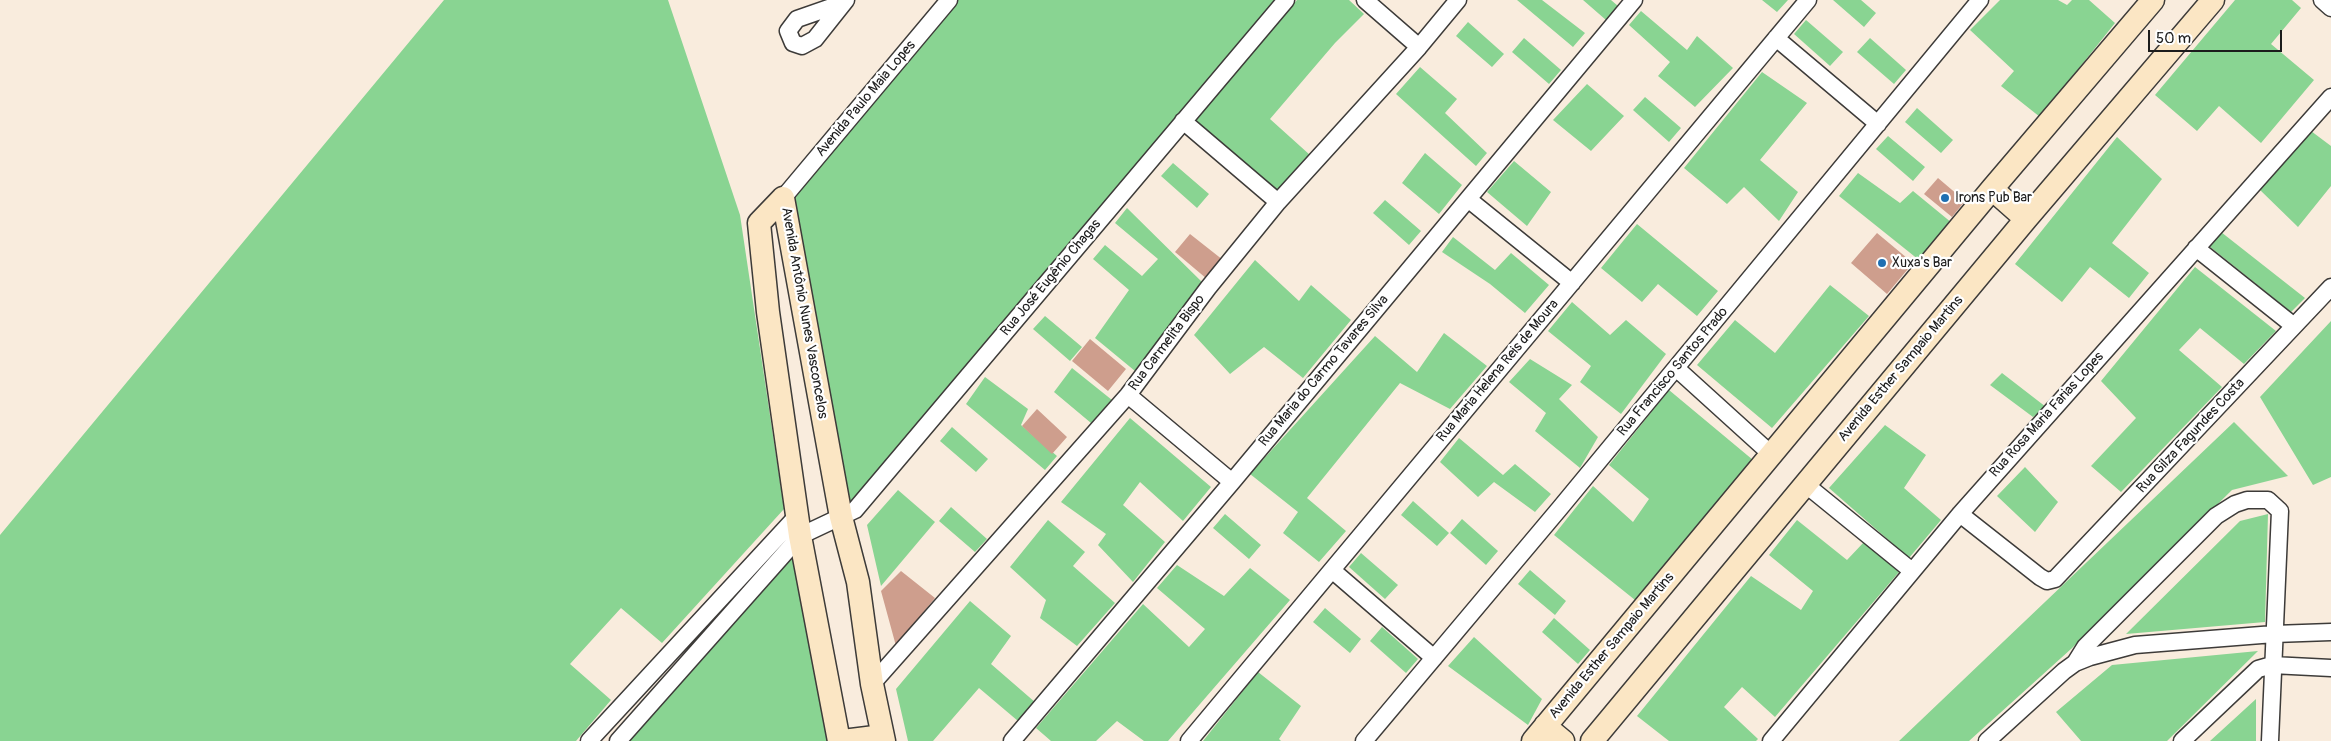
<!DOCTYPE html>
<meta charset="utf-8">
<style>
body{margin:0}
#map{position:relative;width:2331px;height:741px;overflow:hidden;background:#f9ecdd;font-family:Pangolin,sans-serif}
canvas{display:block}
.scale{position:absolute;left:2148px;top:30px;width:134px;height:22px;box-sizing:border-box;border:2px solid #1c1c1c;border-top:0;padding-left:6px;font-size:15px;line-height:18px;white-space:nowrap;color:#1c1c1c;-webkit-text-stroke:4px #fff;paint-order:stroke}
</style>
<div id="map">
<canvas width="2331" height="741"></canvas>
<div class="scale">50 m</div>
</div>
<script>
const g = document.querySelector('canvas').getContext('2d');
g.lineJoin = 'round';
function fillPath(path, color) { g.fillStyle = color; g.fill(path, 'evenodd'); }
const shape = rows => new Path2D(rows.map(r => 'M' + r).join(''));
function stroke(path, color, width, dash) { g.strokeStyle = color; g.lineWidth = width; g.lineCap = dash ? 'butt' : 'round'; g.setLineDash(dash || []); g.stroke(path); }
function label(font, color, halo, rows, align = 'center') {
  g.font = font + ' Pangolin,sans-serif'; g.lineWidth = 4.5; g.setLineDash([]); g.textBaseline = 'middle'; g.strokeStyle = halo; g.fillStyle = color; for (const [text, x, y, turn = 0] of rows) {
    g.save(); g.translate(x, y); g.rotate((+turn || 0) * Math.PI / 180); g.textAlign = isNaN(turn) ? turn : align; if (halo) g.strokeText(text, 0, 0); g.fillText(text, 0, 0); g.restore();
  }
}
const green = shape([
 [444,0,668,0,740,215,784,509,662,643,621,608,570,664,611,700,576,741,0,741,0,535],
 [949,0,1286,0,1193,111,1297,0,1349,0,1364,14,1335,43,1270,119,1310,155,1278,202,1183,122,841,517,783,198],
 [1517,0,1542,0,1585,33,1573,47],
 [1583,0,1611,0,1618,6,1606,20],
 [1762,0,1788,0,1777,12],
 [1833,0,1861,0,1876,13,1864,27],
 [2000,0,2058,0,2067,5,2072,0,2089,0,2115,23,2040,117,2001,86,2014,71,1970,30],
 [2235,0,2292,0,2301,8,2271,44,2314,80,2261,143,2219,106,2197,131,2155,95],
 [1641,11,1687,50,1697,36,1733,68,1695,107,1658,76,1670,62,1629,25],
 [1806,20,1843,52,1830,66,1794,34],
 [1468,22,1504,54,1492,67,1456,36],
 [1524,38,1561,70,1549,84,1512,52],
 [1870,38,1906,70,1894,84,1857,52],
 [1420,67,1457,99,1445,113,1487,153,1476,166,1396,94],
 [1762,72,1807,103,1760,160,1798,192,1779,221,1744,187,1727,204,1684,168],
 [1587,84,1624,116,1591,151,1553,120],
 [1645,97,1681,128,1669,142,1633,110],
 [1917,108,1953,140,1941,153,1905,122],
 [2311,131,2331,146,2331,186,2298,227,2259,189],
 [1888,136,1925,167,1913,181,1876,149],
 [2117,137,2162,179,2112,243,2149,273,2129,298,2090,267,2062,302,2015,264],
 [1425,153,1462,185,1439,214,1402,183],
 [1514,161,1551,192,1527,226,1487,192],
 [1173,163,1209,194,1197,208,1161,176],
 [1858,173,1900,203,1913,191,1952,223,1919,260,1839,196],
 [1385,200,1421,231,1409,245,1373,213],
 [1127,208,1204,284,1135,371,1095,338,1129,290,1093,259,1105,245,1142,276,1158,259,1115,223],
 [1637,224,1718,291,1697,316,1658,284,1642,302,1601,268],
 [2221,232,2305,298,2291,312,2209,246],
 [1453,237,1495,270,1511,253,1549,285,1525,313,1490,284,1442,252],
 [1255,260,1299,301,1311,285,1351,320,1303,378,1264,347,1230,374,1194,335],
 [2195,267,2276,331,2244,364,2200,328,2179,350,2222,387,2121,492,2091,466,2136,418,2101,381],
 [1830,285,1869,316,1772,428,1697,365,1735,320,1775,353],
 [1572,302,1610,335,1626,320,1666,354,1621,414,1580,382,1591,366,1548,331],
 [1045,316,1082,347,1070,361,1033,329],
 [2331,321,2331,477,2313,485,2260,397],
 [1444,333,1487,366,1450,409,1400,383,1307,498,1346,531,1319,562,1283,533,1298,512,1250,474,1375,336,1417,372],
 [1530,359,1572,385,1559,399,1598,437,1580,468,1535,431,1546,413,1509,382],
 [1072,368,1112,400,1091,423,1054,392],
 [2002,373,2046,407,2033,417,1990,385],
 [985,377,1028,409,1021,425,1057,456,1045,470,966,404],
 [1669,390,1753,460,1635,600,1554,535,1593,486,1633,522,1649,499,1609,465],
 [1130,418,1211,487,1183,521,1140,482,1123,505,1165,542,1133,582,1098,545,1106,534,1061,502],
 [2234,422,2288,476,2232,490,2071,649,1969,741,1899,741],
 [1885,425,1926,455,1904,488,1941,520,1909,558,1829,488],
 [952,427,988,459,976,472,940,441],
 [1459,438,1503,475,1515,464,1551,494,1535,512,1494,482,1478,497,1440,462],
 [2025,467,2058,502,2035,532,1997,496],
 [898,490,935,522,881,586,867,525],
 [1413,501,1449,533,1437,546,1401,515],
 [951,507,987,539,975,552,939,521],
 [1225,514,1261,545,1249,559,1213,528],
 [2268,514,2265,622,2126,634,2240,521],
 [1462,519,1498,551,1486,565,1450,533],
 [1048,520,1085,552,1073,566,1115,603,1077,646,1040,618,1046,600,1010,567],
 [1797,520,1847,560,1864,542,1899,572,1775,717,1742,687,1724,707,1758,739,1756,741,1669,741,1637,716,1751,576,1801,610,1813,591,1769,555],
 [800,536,840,741,618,741],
 [1361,553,1398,585,1385,599,1349,567],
 [1177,565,1224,596,1250,568,1290,600,1168,741,1144,741,1117,721,1096,741,1051,741,1036,728,1143,604,1189,647,1205,629,1157,588],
 [1530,570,1566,601,1555,615,1518,584],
 [970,601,1011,636,991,664,1036,703,1018,721,979,688,933,741,908,741,896,689],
 [1325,608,1361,639,1350,653,1313,622],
 [1554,618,1590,650,1578,664,1542,632],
 [1382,627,1418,659,1406,673,1370,641],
 [1474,637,1542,699,1528,725,1448,666],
 [2258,651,2167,741,2081,741,2056,712,2112,665],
 [1258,672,1301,706,1279,739,1281,741,1203,741],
 [2256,699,2256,741,2210,741]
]);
const building = shape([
 [1938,178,1965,201,1952,217,1924,194],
 [1877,233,1913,263,1887,294,1851,263],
 [1190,234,1223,260,1207,279,1175,252],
 [1090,339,1126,369,1108,391,1072,361],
 [1037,409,1067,437,1052,454,1022,426],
 [901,571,935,598,896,646,881,591]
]);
const street = shape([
 [1365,0,1419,47],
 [2322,0,2331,8],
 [843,3,797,19,788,31,793,43,802,46,815,39,846,0],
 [1776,38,1878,124],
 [1183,121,1278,202],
 [783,198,949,0],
 [1468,199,1572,283],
 [2196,248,2294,326],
 [1676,368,1772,455],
 [1128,395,1232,482],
 [1805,484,1912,571],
 [1960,514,2040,577,2047,581,2055,579,2331,287],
 [1332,570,1434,658],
 [2075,663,2085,647,2216,516,2235,504,2247,500,2268,500,2280,511,2270,741],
 [872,684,1128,395,1208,288,1278,202,1419,47,1458,0],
 [589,741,797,516],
 [618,741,800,536,855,510,1286,0],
 [1012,741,1232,482,1634,0],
 [1189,741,1808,0],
 [1364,741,1560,508,1980,0],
 [1771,741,1960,514,2331,97],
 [1987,741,2064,671,2075,663,2090,657,2135,645,2274,634,2331,632],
 [2182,741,2258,669,2272,665,2331,668]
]);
const secondary = shape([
 [1992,189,2026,219],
 [783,198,759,223,768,312,800,536,839,741],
 [783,198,841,517,858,582,872,684,884,741],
 [1545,726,1563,741],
 [843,741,883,736],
 [1533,741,1992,189,2153,0],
 [1592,741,2026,219,2213,0]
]);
const markers = [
 [1945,198,5,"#1f6fb2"],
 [1882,263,5,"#1f6fb2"]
];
const streetNames = [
 ["Avenida Paulo Maia Lopes",866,99,-50],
 ["Rua José Eugênio Chagas",1051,278,-50],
 ["Avenida Antônio Nunes Vasconcelos",804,313,80],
 ["Rua Carmelita Bispo",1167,343,-53],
 ["Avenida Esther Sampaio Martins",1901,369,-50],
 ["Rua Maria do Carmo Tavares Silva",1324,371,-50],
 ["Rua Maria Helena Reis de Moura",1498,371,-50],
 ["Rua Francisco Santos Prado",1673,372,-50],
 ["Rua Rosa Maria Farias Lopes",2047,415,-48],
 ["Rua Gilza Fagundes Costa",2191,436,-47],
 ["Avenida Esther Sampaio Martins",1612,646,-50]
];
const poiNames = [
 ["Irons Pub Bar",1955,198],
 ["Xuxa's Bar",1892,263]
];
fillPath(green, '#89d492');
fillPath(building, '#ce9e8d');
stroke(street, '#3d3b39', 19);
stroke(secondary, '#3d3b39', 25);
stroke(street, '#fff', 16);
stroke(secondary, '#fbe6c4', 22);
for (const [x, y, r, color] of markers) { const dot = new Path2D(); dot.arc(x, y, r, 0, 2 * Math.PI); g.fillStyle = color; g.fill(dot); stroke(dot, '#fff', 2); }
label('14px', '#1c1c1c', '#fff', streetNames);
label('14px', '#1c1c1c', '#fff', poiNames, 'left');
</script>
